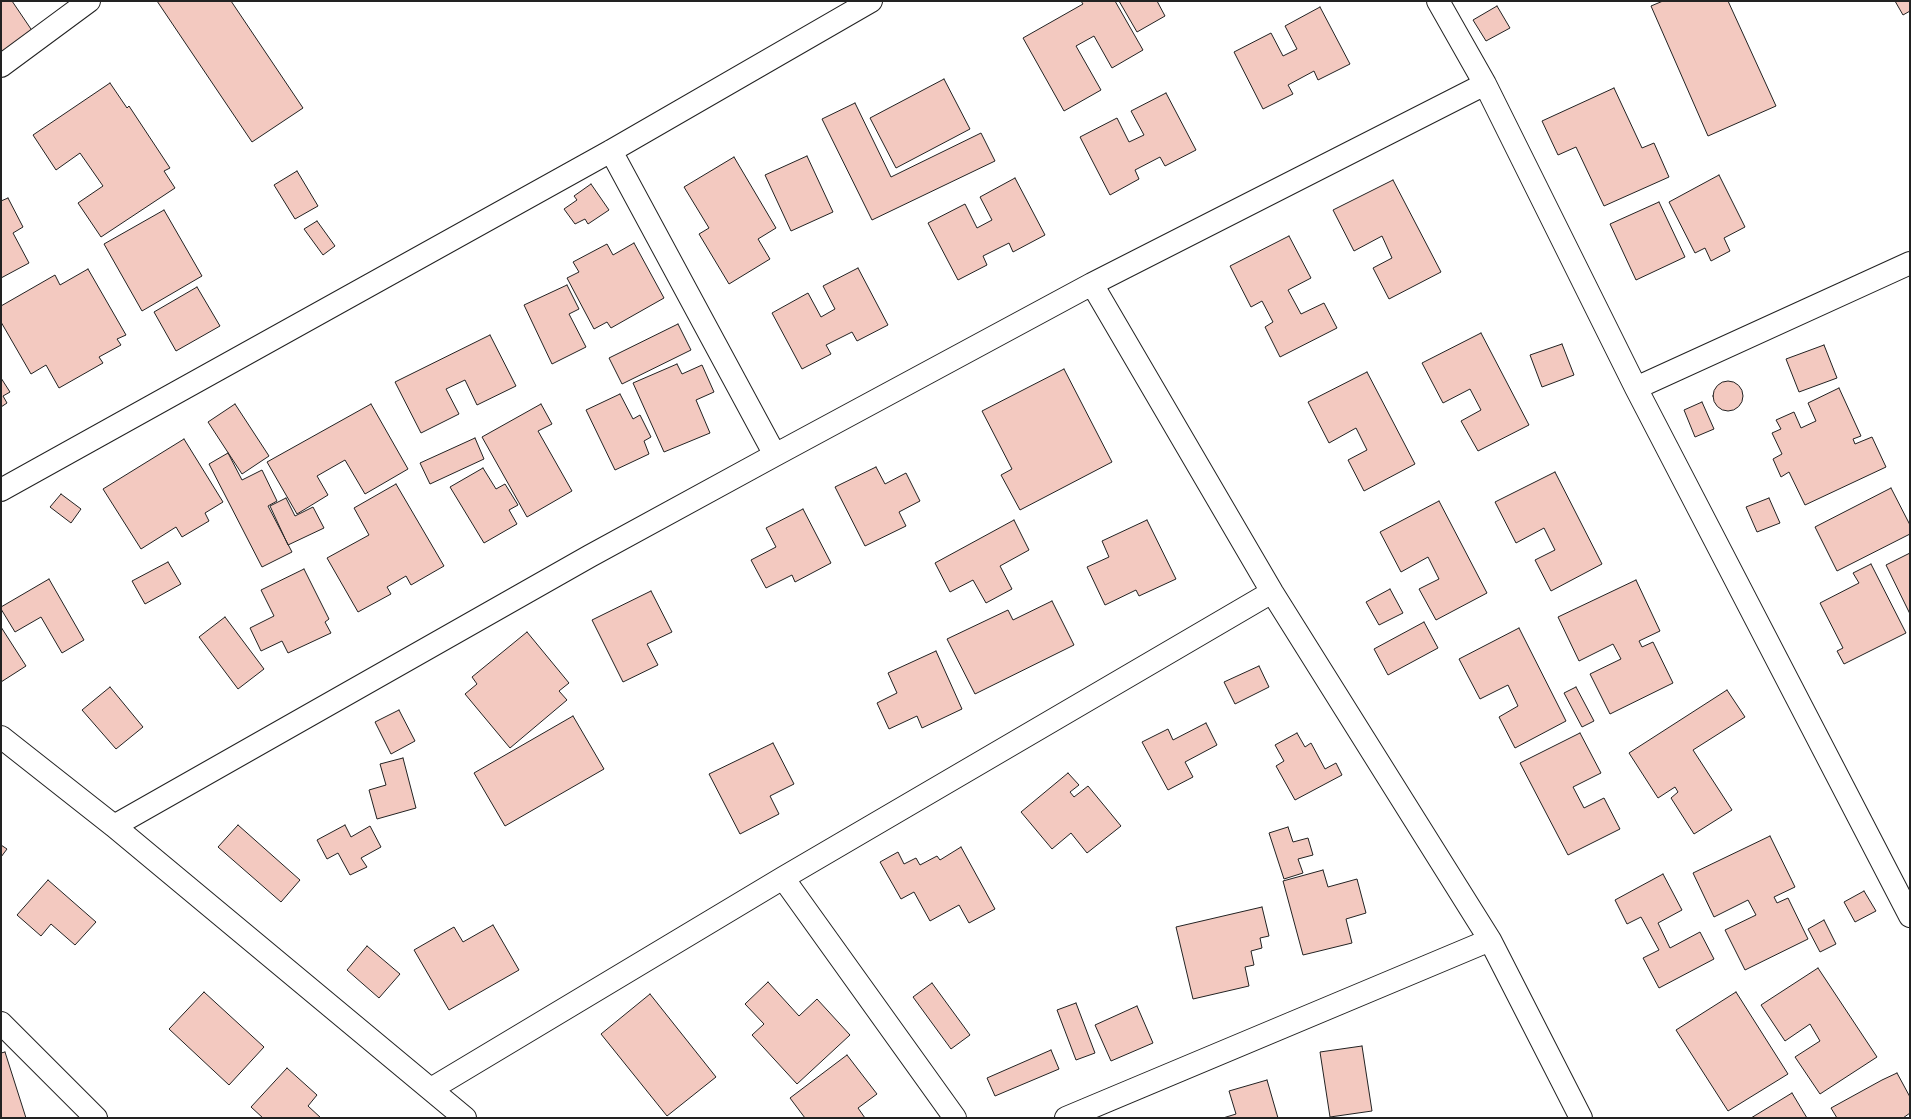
<!DOCTYPE html>
<style>
body{margin:0}
#map{position:relative;width:1911px;height:1119px;overflow:hidden;background:#fff;font-family:Ubuntu,sans-serif}
canvas{display:block}
.frame{position:absolute;inset:0;border:2px solid #222;pointer-events:none}
</style>
<div id="map">
<canvas width="1911" height="1119"></canvas>
<div class="frame"></div>
</div>
<script>
const g = document.querySelector('canvas').getContext('2d');
g.lineJoin = 'round';
function fillPath(path, color) { g.fillStyle = color; g.fill(path, 'evenodd'); }
const shape = rows => new Path2D(rows.map(r => 'M' + r).join(''));
function stroke(path, color, width, dash) { g.strokeStyle = color; g.lineWidth = width; g.lineCap = dash ? 'butt' : 'round'; g.setLineDash(dash || []); g.stroke(path); }
const building = shape([
 [1,1,12,1,33,32,1,54,1,1],
 [157,1,231,1,303,108,252,142,157,1],
 [1081,1,1115,1,1143,50,1112,68,1094,36,1076,46,1101,90,1064,111,1023,38,1083,4,1081,1],
 [1119,1,1157,1,1165,16,1137,32,1119,1],
 [1663,1,1728,1,1776,106,1708,136,1651,6,1663,1],
 [1895,1,1910,1,1910,11,1903,15,1895,1],
 [1497,6,1510,28,1486,41,1473,20,1497,6],
 [1320,7,1350,64,1318,80,1314,71,1288,85,1293,94,1263,109,1234,52,1271,33,1283,56,1297,49,1285,26,1320,7],
 [944,79,970,129,896,168,870,118,944,79],
 [110,83,127,108,129,106,170,168,164,171,175,188,101,237,78,203,103,186,80,153,56,170,33,135,110,83],
 [1614,88,1642,148,1654,143,1669,177,1604,206,1576,147,1558,155,1542,121,1614,88],
 [1166,93,1196,150,1165,166,1160,157,1135,170,1139,179,1110,195,1080,137,1117,118,1129,142,1144,135,1131,111,1166,93],
 [855,103,891,177,981,133,995,161,872,220,822,119,855,103],
 [807,156,833,212,791,231,765,175,807,156],
 [734,157,776,228,758,239,770,259,729,284,699,234,709,228,684,187,734,157],
 [297,171,318,206,295,219,274,185,297,171],
 [1719,175,1745,227,1724,238,1730,251,1711,261,1705,248,1695,253,1669,202,1719,175],
 [1015,178,1045,235,1013,252,1009,243,983,256,987,265,958,280,928,223,965,204,977,228,992,220,980,197,1015,178],
 [1393,180,1441,272,1389,299,1373,268,1392,258,1382,236,1354,251,1333,210,1393,180],
 [591,184,609,210,588,224,585,219,575,224,564,209,577,200,574,196,591,184],
 [8,198,23,227,13,233,29,263,1,278,1,201,8,198],
 [1659,202,1685,257,1636,280,1610,224,1659,202],
 [164,210,202,276,142,311,104,244,164,210],
 [317,221,335,246,323,255,304,229,317,221],
 [1289,236,1311,278,1288,290,1301,314,1324,303,1337,328,1280,357,1265,327,1273,322,1262,301,1251,307,1230,266,1289,236],
 [634,243,664,298,611,328,607,322,594,329,567,278,579,272,573,262,607,244,613,255,634,243],
 [858,268,888,325,857,341,852,332,826,345,831,354,802,369,772,313,808,293,821,317,835,309,823,286,858,268],
 [88,269,126,335,117,339,121,345,99,357,103,363,59,388,46,365,31,374,1,322,1,306,55,275,60,285,88,269],
 [567,285,579,309,569,314,586,347,552,364,524,305,567,285],
 [197,287,220,326,176,351,154,312,197,287],
 [678,324,691,350,622,384,609,358,678,324],
 [1481,333,1529,425,1478,451,1461,421,1481,410,1470,389,1443,403,1422,363,1481,333],
 [490,335,516,386,477,405,465,380,446,389,459,414,421,433,395,382,490,335],
 [1562,344,1574,375,1542,387,1530,355,1562,344],
 [1824,345,1837,378,1799,392,1786,359,1824,345],
 [677,364,682,374,702,365,714,392,696,400,710,433,664,452,633,383,677,364],
 [1064,369,1112,462,1020,510,1001,475,1012,469,982,411,1064,369],
 [1367,372,1415,464,1364,491,1348,460,1367,450,1356,428,1329,443,1308,402,1367,372],
 [1,378,10,392,3,396,7,403,1,407,1,378],
 '1713 396a15 15 0 1 1 30 0a15 15 0 1 1-30 0Z',
 [1839,388,1861,436,1853,439,1855,444,1872,437,1886,467,1805,505,1789,472,1781,477,1773,459,1782,454,1772,433,1781,429,1776,420,1794,412,1801,428,1816,421,1808,403,1839,388],
 [620,394,633,419,640,415,651,437,644,441,649,454,615,470,586,410,620,394],
 [1702,402,1714,429,1695,437,1684,410,1702,402],
 [235,404,269,456,242,474,208,422,235,404],
 [371,404,408,469,365,494,345,460,317,476,328,495,297,514,267,462,371,404],
 [541,404,552,424,538,431,572,491,527,517,482,437,541,404],
 [475,438,484,459,430,484,420,463,475,438],
 [184,439,223,502,205,513,209,521,182,537,176,527,141,549,103,489,184,439],
 [228,453,242,480,262,470,277,501,268,506,292,552,262,567,209,464,228,453],
 [876,467,885,484,906,473,920,501,899,512,906,526,865,546,835,487,876,467],
 [483,468,496,489,505,484,518,505,509,510,517,524,484,543,450,487,483,468],
 [1555,472,1602,564,1551,591,1535,560,1555,550,1544,528,1516,543,1495,502,1555,472],
 [396,484,444,566,411,585,406,576,387,587,391,594,358,612,327,558,369,535,354,508,396,484],
 [1891,488,1910,525,1910,534,1837,571,1815,527,1891,488],
 [61,494,81,509,71,523,50,507,61,494],
 [286,498,295,516,313,507,324,528,288,545,270,506,286,498],
 [1769,498,1780,523,1757,532,1746,507,1769,498],
 [1439,501,1487,593,1436,620,1419,589,1439,579,1428,557,1401,572,1380,532,1439,501],
 [803,509,831,563,795,582,792,575,766,588,751,560,776,547,766,528,803,509],
 [1014,520,1029,550,1000,566,1012,589,986,603,973,580,950,592,935,563,1014,520],
 [1147,520,1176,579,1139,596,1136,590,1105,605,1087,567,1109,557,1102,541,1147,520],
 [1910,553,1910,614,1886,565,1910,553],
 [168,562,181,584,145,604,132,581,168,562],
 [1871,564,1906,633,1844,664,1837,651,1843,648,1820,603,1859,583,1853,573,1871,564],
 [304,569,329,619,325,622,331,633,288,653,282,641,261,651,250,628,274,616,261,590,304,569],
 [49,579,84,640,62,653,41,617,15,632,1,609,1,607,49,579],
 [1636,580,1660,631,1639,641,1642,647,1653,642,1673,683,1610,714,1590,674,1621,659,1613,644,1579,661,1558,617,1636,580],
 [1390,589,1403,613,1379,625,1366,602,1390,589],
 [651,591,672,632,647,644,658,665,623,682,592,620,651,591],
 [1052,601,1074,645,975,694,947,639,1008,610,1013,620,1052,601],
 [225,617,264,669,238,689,199,637,225,617],
 [1424,622,1438,648,1388,675,1374,649,1424,622],
 [1,627,26,666,1,682,1,627],
 [1519,628,1566,721,1515,748,1499,717,1518,706,1508,685,1480,699,1459,659,1519,628],
 [527,632,569,683,559,691,567,700,510,748,465,694,477,684,472,677,527,632],
 [936,651,962,709,922,728,917,716,889,729,877,703,897,693,888,673,936,651],
 [1259,666,1269,687,1235,704,1224,682,1259,666],
 [110,687,143,727,116,749,82,710,110,687],
 [1576,687,1594,721,1582,727,1564,693,1576,687],
 [1727,690,1745,717,1693,750,1732,810,1694,834,1671,798,1678,792,1675,787,1658,798,1629,753,1727,690],
 [399,710,415,741,391,754,375,722,399,710],
 [573,716,604,769,505,826,474,773,573,716],
 [1206,723,1217,745,1185,762,1193,777,1168,790,1142,742,1168,729,1173,740,1206,723],
 [1297,733,1305,747,1311,743,1325,769,1336,763,1342,775,1295,800,1276,766,1284,761,1275,745,1297,733],
 [1580,733,1601,773,1573,787,1584,808,1604,798,1620,829,1568,855,1520,763,1580,733],
 [773,743,794,784,770,796,779,814,740,834,709,774,773,743],
 [403,758,416,808,377,819,369,790,386,785,380,764,403,758],
 [1068,773,1079,785,1070,792,1074,797,1088,786,1121,826,1087,853,1071,833,1052,849,1021,812,1068,773],
 [238,825,300,880,281,902,218,847,238,825],
 [345,825,351,837,370,826,381,847,361,858,367,867,350,875,338,853,327,859,317,840,345,825],
 [1288,827,1293,842,1308,838,1313,855,1298,859,1303,873,1284,879,1269,833,1288,827],
 [1770,836,1795,887,1774,897,1777,903,1788,898,1808,939,1745,970,1725,930,1756,915,1748,900,1714,917,1693,873,1770,836],
 [1,845,7,849,1,857,1,845],
 [961,847,995,909,969,923,959,905,930,921,914,892,901,899,880,862,898,852,904,864,916,858,920,865,937,856,940,860,961,847],
 [1323,870,1328,887,1357,879,1366,913,1346,919,1352,943,1303,955,1283,881,1323,870],
 [1663,874,1682,910,1658,923,1670,948,1700,932,1714,959,1659,988,1643,958,1659,950,1641,917,1627,924,1615,900,1663,874],
 [48,880,96,922,75,945,51,924,41,936,17,915,48,880],
 [1864,891,1876,911,1855,922,1844,902,1864,891],
 [1262,907,1269,936,1260,938,1262,948,1251,951,1254,965,1245,967,1249,986,1193,999,1176,927,1262,907],
 [1824,920,1836,944,1820,952,1808,929,1824,920],
 [493,925,519,970,449,1010,414,950,454,927,463,942,493,925],
 [367,946,400,974,379,998,347,970,367,946],
 [1818,968,1877,1057,1820,1094,1795,1057,1820,1041,1810,1024,1785,1041,1761,1005,1818,968],
 [768,982,799,1016,817,999,850,1035,797,1084,752,1035,764,1024,745,1004,768,982],
 [932,983,970,1035,951,1049,913,997,932,983],
 [204,992,264,1047,229,1085,169,1029,204,992],
 [1736,992,1788,1074,1728,1111,1676,1030,1736,992],
 [650,994,716,1077,667,1116,601,1034,650,994],
 [1076,1003,1095,1053,1076,1060,1057,1010,1076,1003],
 [1137,1006,1153,1043,1111,1061,1095,1025,1137,1006],
 [1362,1046,1372,1111,1330,1117,1320,1052,1362,1046],
 [1051,1050,1059,1069,995,1096,987,1078,1051,1050],
 [5,1052,26,1118,1,1118,1,1053,5,1052],
 [847,1055,877,1094,858,1108,865,1118,805,1118,790,1098,847,1055],
 [287,1068,317,1095,308,1106,321,1118,263,1118,251,1107,287,1068],
 [1897,1073,1910,1097,1910,1113,1903,1118,1837,1118,1831,1108,1882,1080,1897,1073],
 [1267,1080,1278,1118,1223,1118,1236,1114,1229,1091,1267,1080],
 [1792,1093,1807,1118,1751,1118,1792,1093]
]);
const minor = shape([
 [1438,1,1485,84],
 [1,66,89,1],
 [611,151,775,455],
 [1092,284,1272,592,1490,940,1581,1118],
 [1636,388,1910,263],
 [1,490,611,151,871,1],
 [1,737,114,826,465,1118],
 [114,826,590,556,775,455,1092,284,1485,84,1636,388,1910,916],
 [783,878,955,1118],
 [1,1023,96,1118],
 [431,1089,783,878,1272,592],
 [1066,1118,1490,940]
]);
fillPath(building, '#f3c9c0');
stroke(building, '#222', 1);
stroke(minor, '#222', 24);
stroke(minor, '#fff', 22);
</script>
